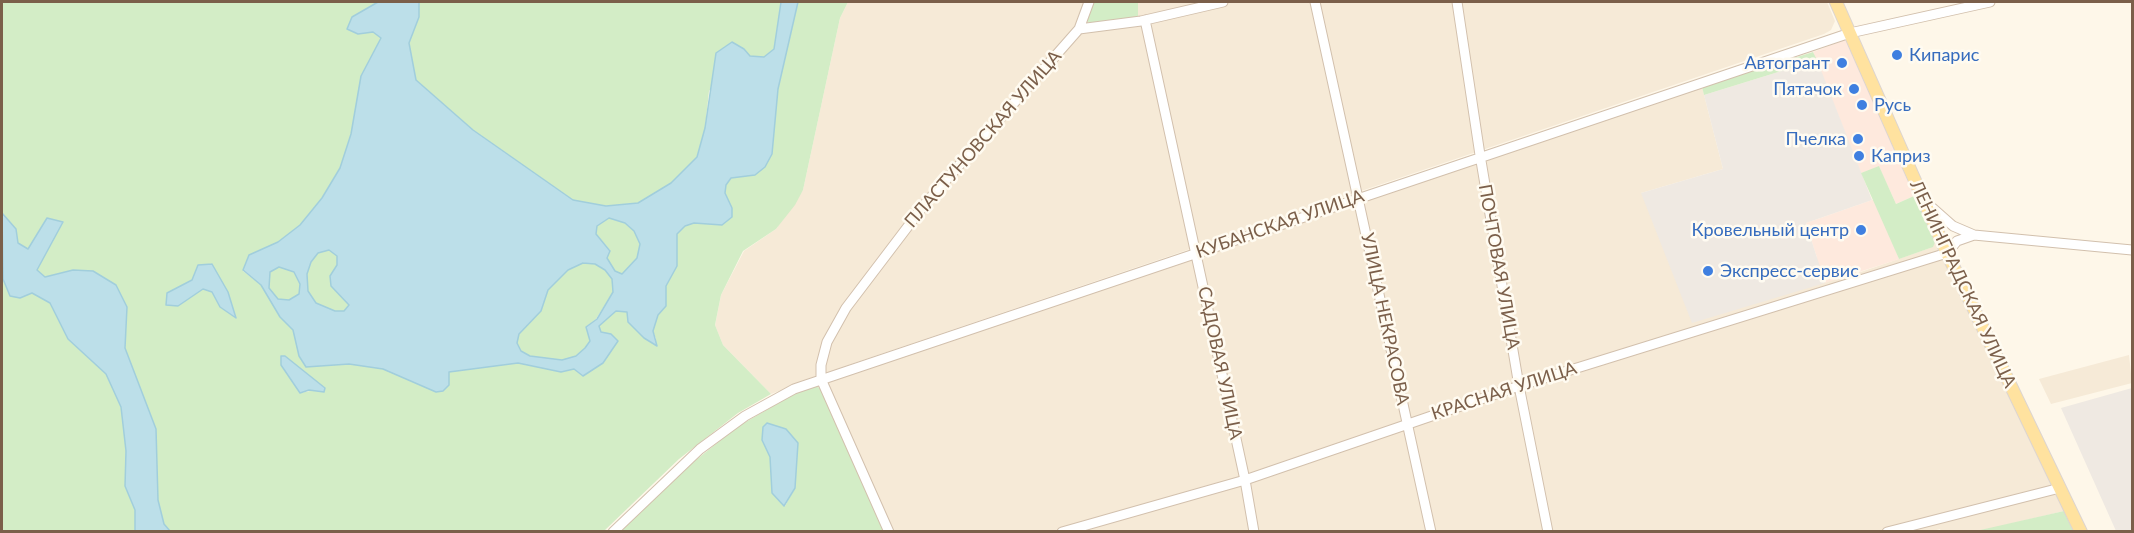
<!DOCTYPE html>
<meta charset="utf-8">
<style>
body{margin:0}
#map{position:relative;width:2134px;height:533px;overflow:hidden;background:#fef7e9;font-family:Lato,sans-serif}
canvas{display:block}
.frame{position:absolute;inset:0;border:3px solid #7b5f4a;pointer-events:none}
</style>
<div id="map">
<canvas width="2134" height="533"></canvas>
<div class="frame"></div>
</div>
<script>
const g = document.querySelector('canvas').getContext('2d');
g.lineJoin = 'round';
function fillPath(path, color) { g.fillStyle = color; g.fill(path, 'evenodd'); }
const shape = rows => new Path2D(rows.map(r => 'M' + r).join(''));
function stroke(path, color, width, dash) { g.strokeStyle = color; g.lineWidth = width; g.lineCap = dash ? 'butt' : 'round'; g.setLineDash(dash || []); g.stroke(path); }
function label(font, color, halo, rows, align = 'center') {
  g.font = font + ' Lato,sans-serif'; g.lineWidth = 5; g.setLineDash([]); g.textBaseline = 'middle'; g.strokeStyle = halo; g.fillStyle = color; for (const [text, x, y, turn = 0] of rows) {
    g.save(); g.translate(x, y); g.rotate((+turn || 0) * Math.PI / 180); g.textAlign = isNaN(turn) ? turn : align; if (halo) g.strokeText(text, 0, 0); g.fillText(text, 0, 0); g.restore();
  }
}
const residential = shape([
 [848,2,1827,2,1835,21,1831,30,1824,34,857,362,771,394,723,345,715,325,721,295,744,251,776,229,803,190,840,18],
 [1702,87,1723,169,1641,193,1858,273,1930,248,1935,242,2064,511,1976,532,1941,531,1940,529,1929,532,884,531,814,385],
 [2129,355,2132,383,2051,404,2039,379]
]);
const commercial = shape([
 [1847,39,1914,196,1896,204,1879,167,1861,173,1813,52],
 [1875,199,1899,259,1825,283,1806,223]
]);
const industrial = shape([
 [1817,60,1872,200,1806,223,1825,283,1692,323,1641,193,1723,169,1704,95],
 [2132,388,2132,531,2116,531,2061,408]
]);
const green = shape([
 [2,2,378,2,378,4,352,17,358,34,373,32,381,38,361,76,351,134,340,168,322,198,300,225,278,242,249,255,243,271,261,285,280,317,293,330,299,356,306,367,349,364,383,369,436,392,449,372,518,363,561,372,603,363,617,342,601,332,599,326,616,311,627,312,628,322,644,338,656,339,653,331,658,315,666,306,666,286,677,266,677,234,685,226,694,223,721,225,731,217,732,208,725,193,726,185,731,178,755,175,774,121,778,89,798,2,848,2,840,18,803,190,795,205,776,229,743,251,721,295,715,325,723,345,771,394,738,413,679,459,604,531,170,531,164,524,158,500,156,429,125,348,127,307,73,270,45,277,37,270,47,219,28,249,18,243,16,229,2,213],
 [198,265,236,317,220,307,212,292,202,289,191,297,167,293,192,280],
 [285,356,289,362,325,388,300,393,281,365],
 [419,2,781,2,774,49,764,57,750,56,744,49,709,91,705,128,697,157,671,183,638,203,606,206,573,200,473,130,416,80,409,43,419,17],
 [1094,2,1138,2,1138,18,1091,25,1087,21],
 [1813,52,1817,60,1704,95,1702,87],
 [1879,166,1896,204,1914,196,1935,242,1933,247,1899,259,1861,173],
 [609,218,625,223,634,231,640,244,637,258,622,274,615,271,606,258,610,250,596,234,597,226],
 [329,250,337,256,337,266,330,276,331,286,349,305,344,311,335,311,316,303,308,291,307,274,311,262,318,253],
 [2,261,20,298,32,293,50,303,68,339,106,374,121,407,126,451,125,486,135,510,135,531,2,531],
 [583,263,595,264,605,270,612,279,613,292,596,319,586,327,590,341,585,349,576,356,562,360,530,356,521,351,517,343,519,334,541,311,548,290,568,270],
 [279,267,294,272,300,284,299,294,289,300,278,299,269,288,270,271],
 [814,385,821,389,884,531,619,532,681,472,737,427,789,397],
 [798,443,795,488,785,506,772,493,770,456],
 [2064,511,2073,531,1976,531]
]);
const water = shape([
 [378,2,419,2,419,17,409,43,416,80,473,130,573,200,606,206,638,203,671,183,697,157,705,128,716,53,732,42,744,49,750,56,764,57,774,49,781,2,798,2,778,89,772,154,765,167,755,175,731,178,726,185,725,193,732,208,732,217,722,225,694,223,685,226,677,234,677,266,666,286,666,306,658,315,653,331,657,346,644,338,628,322,627,312,616,311,599,326,601,332,611,334,618,341,603,363,583,376,574,369,561,372,518,363,449,372,449,385,443,391,436,392,383,369,349,364,306,367,299,356,293,330,280,317,261,285,243,270,249,255,278,242,300,225,322,198,340,168,351,134,361,76,381,38,373,32,358,34,347,29,352,17,378,2],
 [609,218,625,223,634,231,640,244,637,258,622,274,615,271,607,258,610,251,596,234,597,226,609,218],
 [329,250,337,256,337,265,330,276,331,286,349,305,344,311,335,311,316,303,308,291,307,274,311,262,318,253,329,250],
 [583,263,595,264,605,270,612,279,613,292,597,319,586,327,590,341,585,348,576,356,562,360,530,356,521,351,517,343,519,334,541,311,548,290,568,270,583,263],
 [279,267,294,272,300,284,299,294,289,300,278,299,269,288,270,272,279,267],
 [2,213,16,229,18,243,28,249,47,218,63,222,37,270,45,277,73,270,93,271,116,285,127,307,125,348,156,429,158,500,164,524,170,531,135,531,135,510,125,486,126,451,121,407,106,374,68,339,50,303,32,293,20,298,10,296,3,279,2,213],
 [212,264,228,292,236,318,220,307,212,292,203,289,178,306,166,305,167,293,192,280,198,265,212,264],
 [281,356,285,356,325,388,324,392,309,390,300,393,281,365,281,356],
 [767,423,786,429,798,443,795,488,784,506,772,493,770,457,762,440,763,427,767,423]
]);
const minor = shape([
 [1315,2,1431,532],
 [1457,2,1480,155,1519,386,1548,532],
 [1145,20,1245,480,1254,532],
 [1079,29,1089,2],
 [1927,203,1953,226,1974,235,2132,250],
 [613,532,700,449,745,416,794,389,1850,33,1990,2],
 [889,532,821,379,821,365,827,342,846,308,925,204,1079,29,1141,21,1223,2],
 [1062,532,1245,480,1519,386,1947,253,1957,241,1974,235],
 [1887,532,2060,488]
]);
const major = shape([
 [1836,2,1947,253,2081,532]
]);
const markers = [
 [1897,55,6,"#3f7fe0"],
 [1842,63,6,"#3f7fe0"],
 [1854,89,6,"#3f7fe0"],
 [1862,105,6,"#3f7fe0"],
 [1858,139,6,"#3f7fe0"],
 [1859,156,6,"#3f7fe0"],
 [1861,230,6,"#3f7fe0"],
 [1708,271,6,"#3f7fe0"]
];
const shopNames = [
 ["Кипарис",1909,55],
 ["Автогрант",1830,63,"right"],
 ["Пятачок",1842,89,"right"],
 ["Русь",1874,105],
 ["Пчелка",1846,139,"right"],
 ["Каприз",1871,156],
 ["Кровельный центр",1849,230,"right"],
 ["Экспресс-сервис",1720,271]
];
const streetNames = [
 ["ПЛАСТУНОВСКАЯ УЛИЦА",983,139,-49],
 ["КУБАНСКАЯ УЛИЦА",1280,224,-19],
 ["ПОЧТОВАЯ УЛИЦА",1499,267,80],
 ["ЛЕНИНГРАДСКАЯ УЛИЦА",1963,284,65],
 ["УЛИЦА НЕКРАСОВА",1385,319,78],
 ["САДОВАЯ УЛИЦА",1220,363,78],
 ["КРАСНАЯ УЛИЦА",1504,391,-18]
];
fillPath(residential, '#f6ead7');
fillPath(commercial, '#fee9dd');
fillPath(industrial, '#efe9e2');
fillPath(green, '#d3edc6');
fillPath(water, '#bcdfe9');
stroke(water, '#a1cedc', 1.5);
stroke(minor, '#d2c0ad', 11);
stroke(major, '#ddd5d0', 14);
stroke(minor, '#fff', 9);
stroke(major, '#ffe29f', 12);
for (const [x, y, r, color] of markers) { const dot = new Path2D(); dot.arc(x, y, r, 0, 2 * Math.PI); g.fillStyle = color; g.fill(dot); stroke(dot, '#fffbf1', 2); }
label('18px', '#366cbe', '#fffbf1', shopNames, 'left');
label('18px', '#7b5f4a', '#fffbf1', streetNames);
</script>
